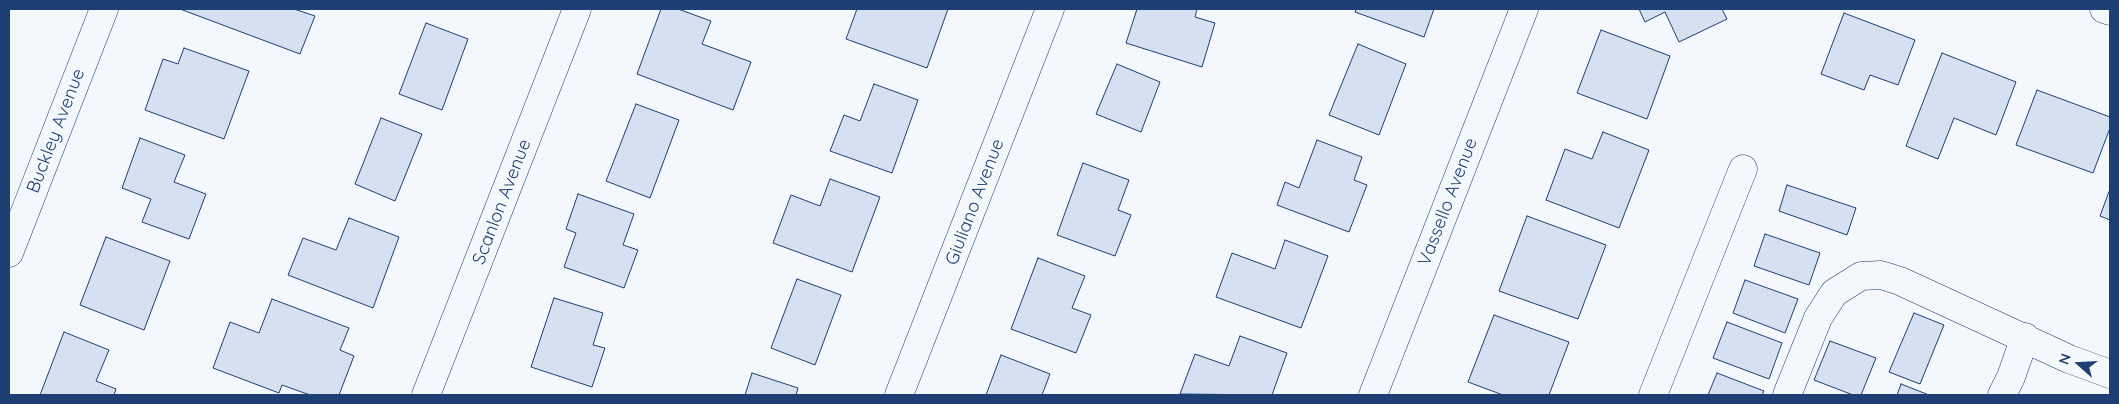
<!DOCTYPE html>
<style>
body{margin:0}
#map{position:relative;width:2119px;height:404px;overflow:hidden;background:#f4f7fb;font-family:Quicksand,sans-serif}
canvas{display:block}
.frame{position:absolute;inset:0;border:10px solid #1d3f73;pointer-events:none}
.north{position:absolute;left:2054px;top:339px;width:50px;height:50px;-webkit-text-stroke:4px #f4f7fb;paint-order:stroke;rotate:289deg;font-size:14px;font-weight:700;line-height:20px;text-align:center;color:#1d3f73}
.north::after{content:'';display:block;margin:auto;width:18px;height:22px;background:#1d3f73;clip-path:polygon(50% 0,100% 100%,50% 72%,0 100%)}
</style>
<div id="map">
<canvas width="2119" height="404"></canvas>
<div class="frame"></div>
<div class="north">N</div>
</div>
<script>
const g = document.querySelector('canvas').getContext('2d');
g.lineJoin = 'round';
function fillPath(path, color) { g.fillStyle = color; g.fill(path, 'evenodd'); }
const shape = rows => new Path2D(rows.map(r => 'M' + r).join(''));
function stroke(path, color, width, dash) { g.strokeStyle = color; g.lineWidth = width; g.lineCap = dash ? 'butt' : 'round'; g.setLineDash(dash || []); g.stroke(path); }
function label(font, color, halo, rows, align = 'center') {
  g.font = font + ' Quicksand,sans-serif'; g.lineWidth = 4; g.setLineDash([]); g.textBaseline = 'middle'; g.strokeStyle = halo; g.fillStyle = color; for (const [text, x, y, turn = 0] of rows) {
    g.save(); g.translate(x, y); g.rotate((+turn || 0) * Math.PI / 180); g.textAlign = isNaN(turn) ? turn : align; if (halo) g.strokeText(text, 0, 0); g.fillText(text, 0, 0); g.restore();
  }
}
const building = shape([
 [180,9,294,9,315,16,300,54,180,9],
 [661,9,678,9,711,21,702,44,751,62,733,110,637,74,661,9],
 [857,9,948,9,927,68,846,39,857,9],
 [1137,9,1197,9,1195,17,1215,23,1202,67,1126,43,1137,9],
 [1356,9,1434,9,1424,37,1355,12,1356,9],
 [1639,9,1722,9,1727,19,1679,42,1665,12,1645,22,1639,9],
 [1844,13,1915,40,1898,85,1870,75,1864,90,1821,74,1844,13],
 [426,23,468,39,442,110,399,94,426,23],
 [1601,30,1670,56,1647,119,1577,93,1601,30],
 [1358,44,1406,64,1379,135,1329,115,1358,44],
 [184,48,249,71,224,139,145,110,163,59,178,64,184,48],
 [1942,53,2016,82,1996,135,1954,118,1938,159,1906,146,1942,53],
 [1117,64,1160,82,1141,132,1096,114,1117,64],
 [874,84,918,100,892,173,830,151,844,115,860,121,874,84],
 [2037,90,2110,117,2110,128,2093,173,2016,145,2037,90],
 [636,104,679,120,650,198,606,181,636,104],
 [381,118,422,134,395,201,355,184,381,118],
 [1603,132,1649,150,1619,228,1546,200,1565,149,1592,159,1603,132],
 [140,138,185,155,174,182,206,194,189,239,142,222,151,199,122,188,140,138],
 [1317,140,1362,157,1354,180,1367,185,1349,232,1277,205,1285,182,1299,188,1317,140],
 [1083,163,1129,180,1118,210,1131,215,1115,256,1057,235,1083,163],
 [830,179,880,197,852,272,773,243,791,195,820,206,830,179],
 [1787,185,1856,208,1847,235,1779,211,1787,185],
 [2110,189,2110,220,2100,216,2110,189],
 [578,194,634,214,623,245,638,250,624,288,564,267,576,233,566,229,578,194],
 [1527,216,1606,245,1578,319,1499,291,1527,216],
 [349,218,399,237,373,308,288,275,303,238,336,250,349,218],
 [1765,234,1820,253,1809,285,1754,266,1765,234],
 [106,237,170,261,144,330,80,305,106,237],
 [1285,240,1328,256,1301,328,1216,297,1232,253,1275,269,1285,240],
 [1038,258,1085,276,1072,308,1091,315,1076,353,1011,329,1038,258],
 [797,279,841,295,815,365,771,348,797,279],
 [1745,280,1798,299,1785,333,1733,313,1745,280],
 [554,298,603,313,593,345,605,348,592,387,531,367,554,298],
 [272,299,349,328,340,350,354,356,339,395,310,395,282,385,279,393,213,368,230,322,259,333,272,299],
 [1914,313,1944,325,1920,384,1889,372,1914,313],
 [1494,315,1569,342,1549,395,1503,395,1468,382,1494,315],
 [1727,322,1782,343,1769,379,1713,358,1727,322],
 [64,332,109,350,96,381,116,389,114,395,40,395,64,332],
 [1240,336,1287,353,1272,395,1180,394,1195,354,1229,366,1240,336],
 [1830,341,1876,358,1861,395,1853,395,1814,380,1830,341],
 [1001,355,1050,374,1042,395,986,395,1001,355],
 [752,373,798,388,796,395,745,395,752,373],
 [1717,373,1764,391,1762,395,1708,395,1717,373],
 [1901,384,1929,395,1897,395,1901,384]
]);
const minor = shape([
 [2104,9,2110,11],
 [9,253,104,9],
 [426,395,577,9],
 [899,395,1050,9],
 [1373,395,1524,9],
 [1653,395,1743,169],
 [1787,395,1818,318,1834,293,1861,276,1881,275,1900,281,2069,359,2110,374],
 [2002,395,2011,377,2025,337]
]);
const streetNames = [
 ["Buckley Avenue",56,131,-69],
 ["Scanlon Avenue",502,202,-69],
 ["Giuliano Avenue",975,202,-69],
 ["Vassello Avenue",1448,202,-69]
];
fillPath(building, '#d5e0f0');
stroke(building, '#1d3f73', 1);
stroke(minor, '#1d3f73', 29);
stroke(minor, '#f4f7fb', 28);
label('18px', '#1d3f73', '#f4f7fb', streetNames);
</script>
